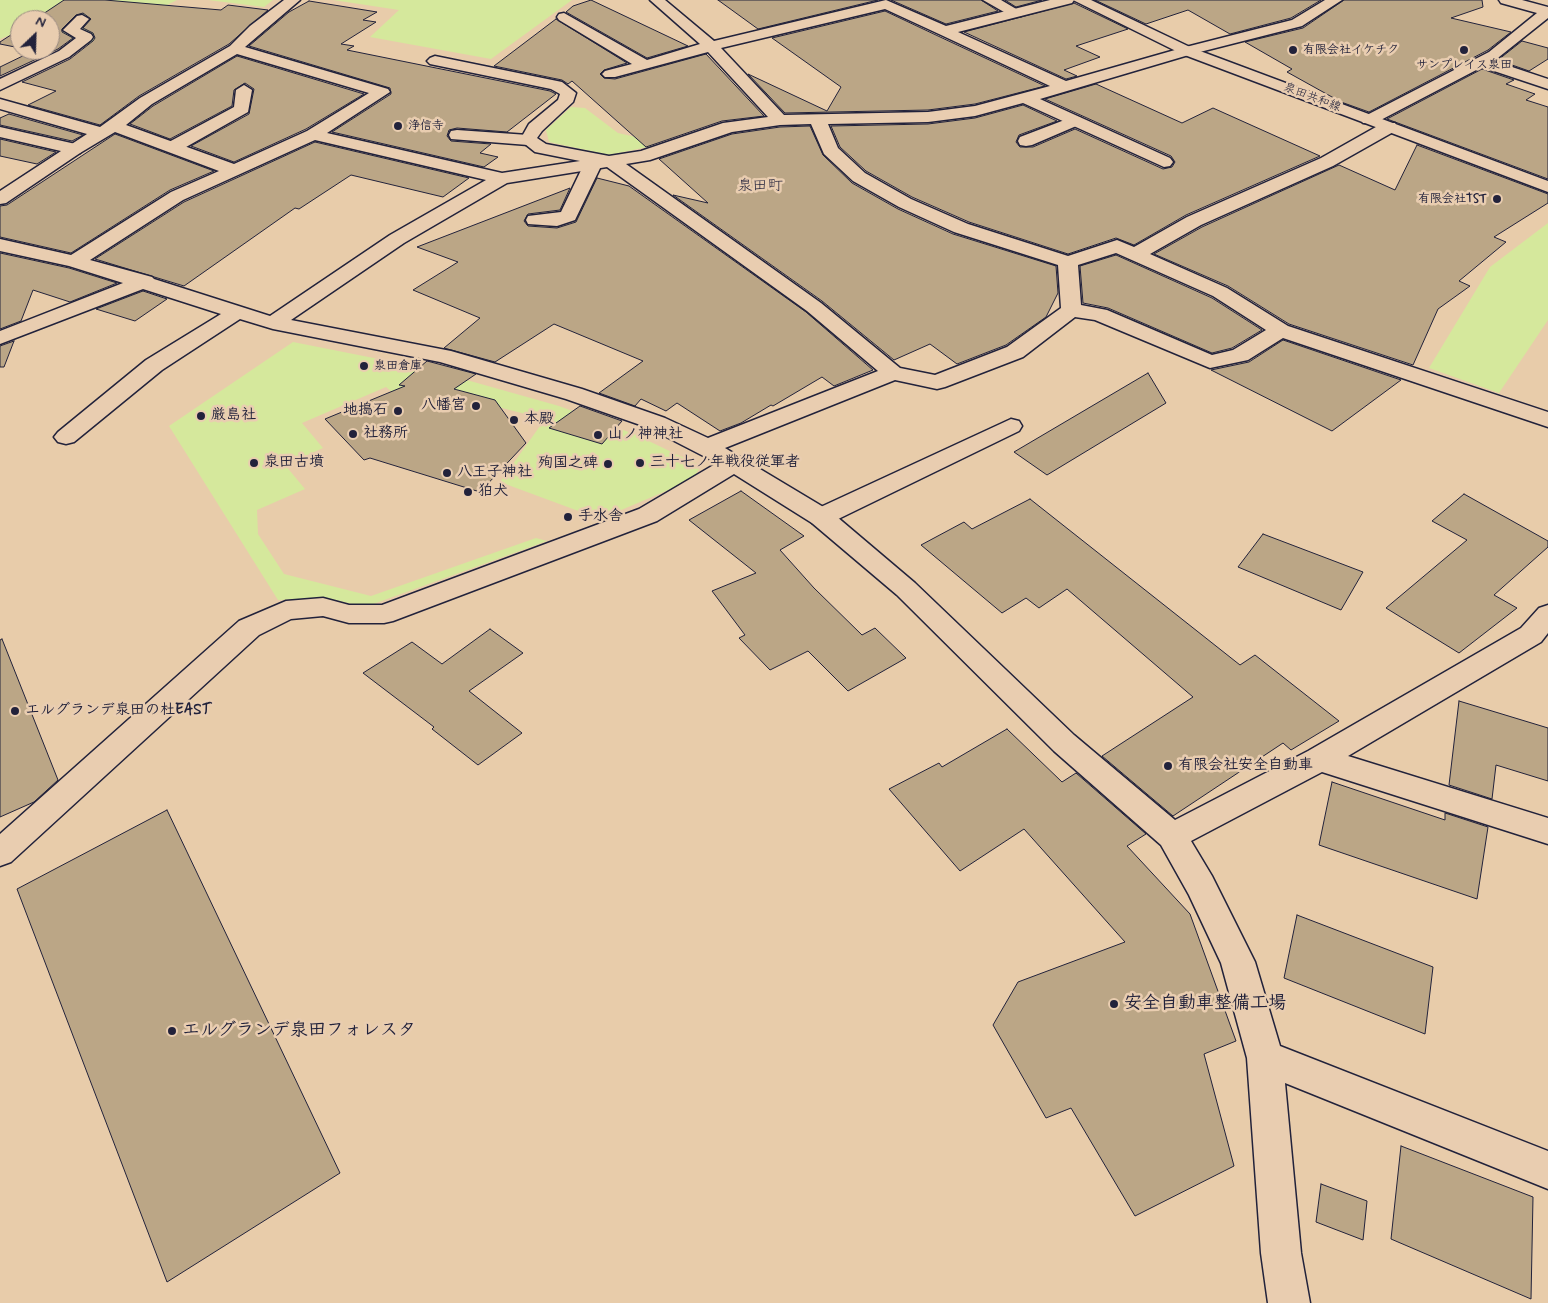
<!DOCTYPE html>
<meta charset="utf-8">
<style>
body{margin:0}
#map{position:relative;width:1548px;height:1303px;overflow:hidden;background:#e8ccaa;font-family:Mynerve,sans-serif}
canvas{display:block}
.north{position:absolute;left:10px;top:10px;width:50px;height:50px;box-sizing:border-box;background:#e9cdb0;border:1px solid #998981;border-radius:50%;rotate:24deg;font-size:14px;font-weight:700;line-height:20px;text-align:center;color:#22223b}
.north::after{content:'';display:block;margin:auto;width:18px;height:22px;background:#22223b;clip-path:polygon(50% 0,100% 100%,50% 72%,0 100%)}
</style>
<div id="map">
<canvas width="1548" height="1303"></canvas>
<div class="north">N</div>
</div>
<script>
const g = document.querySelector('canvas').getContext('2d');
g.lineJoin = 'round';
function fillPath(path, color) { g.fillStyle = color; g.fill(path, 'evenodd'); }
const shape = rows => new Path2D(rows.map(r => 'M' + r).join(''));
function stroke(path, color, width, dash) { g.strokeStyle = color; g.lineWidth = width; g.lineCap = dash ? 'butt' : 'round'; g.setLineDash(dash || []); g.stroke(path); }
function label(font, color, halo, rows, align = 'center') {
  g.font = font + ' Mynerve,"Klee One",sans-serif'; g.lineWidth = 5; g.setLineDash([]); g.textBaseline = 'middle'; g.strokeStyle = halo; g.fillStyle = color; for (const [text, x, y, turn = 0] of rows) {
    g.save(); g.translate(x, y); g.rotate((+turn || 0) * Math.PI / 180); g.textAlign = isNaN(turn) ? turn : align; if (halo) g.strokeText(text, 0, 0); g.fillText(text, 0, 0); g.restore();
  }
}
const green = shape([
 [0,0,177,0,87,45,50,37,50,20,20,20,20,31,0,39],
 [208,0,273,0,264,7],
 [333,0,572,0,491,59,370,37,399,10],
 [571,107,585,108,618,133,649,140,652,146,609,155,549,142,546,130],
 [1548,223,1548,320,1499,393,1429,368,1490,267],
 [293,342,424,368,559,406,634,434,701,466,692,480,600,519,500,482,545,419,498,407,446,438,386,387,302,423,323,448,285,465,305,489,257,510,258,534,284,574,371,596,536,538,547,541,365,607,327,598,278,600,169,426]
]);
const building = shape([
 [64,0,105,0,221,10,228,5,268,10,229,44,139,96,100,125,28,105,56,91,22,82,70,59,93,41,95,38,93,33,83,28,91,19,83,13,76,15,62,29,62,32,73,38,58,49,0,76,0,67,33,51,29,50,50,50,50,20,34,20,64,0],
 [591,0,688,46,647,58,566,12,573,6,591,0],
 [718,0,878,0,758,29,718,0],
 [891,0,981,0,998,11,946,24,891,0],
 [1005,0,1042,0,1016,7,1005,0],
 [1095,0,1321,0,1291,18,1230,34,1188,10,1146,24,1095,0],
 [1344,0,1482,0,1483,7,1451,18,1511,32,1488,50,1369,112,1341,102,1287,72,1292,69,1245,42,1303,28,1344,0],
 [309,1,377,12,363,20,376,22,341,44,354,46,347,50,550,91,556,94,507,132,457,128,449,130,447,136,451,141,491,144,480,153,498,157,484,167,332,132,391,94,390,88,249,46,289,12,309,1],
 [1074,3,1128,29,1076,46,1100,57,1064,70,1077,76,1066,79,964,32,1074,3],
 [885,11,938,36,1045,86,975,104,928,110,785,113,748,74,827,111,841,87,772,38,885,11],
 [556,19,627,63,604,70,600,74,604,78,615,79,706,54,764,116,722,121,646,147,572,81,568,84,562,80,494,66,556,19],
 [20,29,20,48,0,44,0,42,20,29],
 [1522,41,1548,48,1548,59,1529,71,1498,60,1522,41],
 [237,56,364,94,306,129,234,162,191,146,249,114,254,89,245,83,234,90,232,106,170,139,130,124,153,106,237,56],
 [1482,69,1514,80,1506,84,1535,94,1526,100,1548,107,1548,179,1387,119,1482,69],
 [1096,84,1182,123,1213,108,1320,156,1186,215,1134,245,1116,238,1068,254,969,222,912,197,866,171,840,147,831,126,928,124,975,118,1023,105,1057,121,1019,135,1016,142,1020,147,1033,147,1075,129,1163,169,1172,167,1175,162,1171,156,1045,99,1096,84],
 [9,114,83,135,72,141,0,125,0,118,9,114],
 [810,126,823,155,852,183,898,209,953,234,1056,266,1058,293,1046,317,1006,345,957,364,930,344,894,360,822,301,673,195,708,203,659,159,732,134,780,127,810,126],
 [115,134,214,171,170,190,71,253,0,237,0,206,7,205,115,134],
 [0,139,56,152,37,164,0,156,0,139],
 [315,142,469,178,443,197,351,175,299,209,295,208,184,286,95,259,184,202,315,142],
 [1417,145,1548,194,1548,203,1494,237,1506,242,1459,281,1470,286,1438,309,1413,365,1289,324,1228,286,1154,254,1202,227,1339,165,1395,190,1417,145],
 [597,178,629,186,806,312,873,370,834,386,822,377,773,406,771,405,741,423,720,431,677,403,666,411,641,399,635,406,599,393,643,361,554,324,495,362,444,348,480,318,413,290,458,262,417,247,570,188,560,210,528,214,524,221,528,226,557,228,576,222,597,178],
 [0,253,69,268,117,283,70,302,33,290,21,321,0,329,0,253],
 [1116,255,1212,298,1262,330,1232,348,1212,353,1108,308,1083,303,1080,266,1116,255],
 [143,291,167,299,135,321,96,309,143,291],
 [1283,340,1401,380,1332,431,1211,370,1249,362,1283,340],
 [14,341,4,367,0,367,0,346,14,341],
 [427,361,476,374,454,389,495,400,526,443,480,492,370,458,364,460,325,419,405,386,399,385,427,361],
 [1148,373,1166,403,1047,475,1014,452,1148,373],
 [580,406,622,421,602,444,549,428,580,406],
 [741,491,804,536,780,550,814,588,862,635,875,628,906,658,848,691,808,651,770,670,739,638,745,635,712,591,756,573,689,520,741,491],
 [1464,494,1548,541,1548,547,1494,595,1517,608,1459,653,1386,608,1467,540,1432,521,1464,494],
 [1030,499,1240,665,1255,655,1339,721,1291,750,1283,743,1173,816,1102,756,1193,697,1067,589,1039,608,1026,598,1002,613,921,545,964,522,972,529,1030,499],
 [1263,534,1363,572,1341,610,1238,567,1263,534],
 [490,629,523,653,469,691,522,733,478,765,432,729,434,727,363,673,412,642,442,664,490,629],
 [2,639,58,780,34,802,0,817,0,640,2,639],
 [1459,701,1548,728,1548,781,1496,765,1492,799,1449,785,1459,701],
 [1007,729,1062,782,1076,773,1146,834,1127,846,1190,914,1236,1041,1204,1054,1234,1166,1135,1216,1071,1108,1046,1118,993,1025,1018,982,1125,942,1024,829,960,871,889,789,939,763,942,767,1007,729],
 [1332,782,1445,820,1445,813,1488,827,1477,899,1319,845,1332,782],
 [167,810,340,1173,167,1282,17,889,167,810],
 [1297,915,1433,967,1425,1034,1284,978,1297,915],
 [1401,1146,1533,1197,1531,1299,1391,1239,1401,1146],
 [1321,1184,1367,1201,1363,1240,1316,1222,1321,1184]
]);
const lane = shape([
 [983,0,1001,0,1023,13,1021,16,1011,16,983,0],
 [82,15,89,19,80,29,91,34,93,37,91,40,69,57,0,90,0,79,59,51,76,38,63,30,77,16,82,15],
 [244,85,252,90,248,112,179,151,167,151,164,147,167,143,234,107,236,90,244,85],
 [1075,116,1081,118,1083,121,1081,124,1032,145,1026,146,1020,145,1018,141,1020,137,1075,116],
 [0,127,80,145,83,149,80,153,74,154,0,137,0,127],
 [457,130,528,135,534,136,536,140,534,144,528,145,451,139,449,135,451,131,457,130],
 [593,159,599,160,602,164,575,220,557,226,528,224,526,220,528,216,561,212,584,164,587,160,593,159],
 [1011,419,1019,421,1022,426,1019,431,830,523,821,525,812,523,809,517,812,511,1011,419]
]);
const street = shape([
 [284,0,300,0,245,47,388,89,390,92,327,133,502,173,580,161,535,152,520,140,529,124,558,100,560,94,551,89,430,64,427,61,430,58,435,56,562,82,576,93,573,102,542,131,537,138,546,144,609,156,641,151,723,123,768,117,708,52,615,77,605,77,602,74,605,71,632,64,559,20,557,17,559,14,564,13,647,60,700,44,650,0,665,0,714,41,886,0,946,26,1050,0,1074,0,1072,3,958,32,1066,81,1182,48,1292,20,1325,0,1342,0,1302,26,1192,54,1040,99,1170,158,1173,162,1170,166,1164,167,1023,103,975,116,928,122,828,124,838,148,865,173,911,199,968,224,1068,256,1117,240,1134,247,1187,217,1321,158,1383,123,1395,123,1397,127,1395,131,1333,166,1201,225,1150,254,1227,288,1288,326,1548,412,1548,427,1283,338,1248,360,1210,368,1095,320,1075,317,1023,357,945,387,937,389,895,380,725,448,830,511,915,583,1074,735,1175,820,1308,751,1521,628,1539,608,1548,605,1548,633,1541,642,1348,756,1548,818,1548,844,1322,772,1191,841,1212,876,1255,962,1280,1046,1548,1151,1548,1189,1285,1083,1301,1253,1310,1303,1268,1303,1261,1253,1247,1058,1221,963,1189,895,1161,845,1054,751,897,595,812,523,734,474,657,521,393,621,384,623,349,623,323,616,291,619,259,635,11,862,0,866,0,834,239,621,286,601,323,598,349,605,382,605,639,509,717,463,649,428,566,399,440,362,273,329,240,319,162,370,74,442,66,444,58,442,54,437,58,432,146,360,221,314,143,289,0,344,0,331,123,283,69,266,0,251,0,239,71,255,171,192,219,171,115,132,80,153,6,203,0,204,0,191,87,134,0,109,0,99,100,127,140,98,230,46,250,26,284,0],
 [885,9,939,34,1050,86,975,106,928,112,784,115,721,48,885,9],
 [237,54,369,93,307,131,234,164,126,125,152,104,237,54],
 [811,124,824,154,853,181,899,207,954,232,1058,265,1061,308,1007,347,935,375,900,368,821,303,626,164,650,160,732,132,780,125,811,124],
 [315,140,486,180,390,235,270,316,154,279,152,277,90,260,183,200,315,140],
 [607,167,807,311,878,371,708,438,665,418,582,389,451,351,291,320,404,243,507,183,607,167],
 [1116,253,1213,296,1266,330,1233,350,1212,355,1107,310,1081,305,1078,265,1116,253],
 [1499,0,1522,0,1548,7,1548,18,1494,61,1548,79,1548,89,1482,67,1375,123,1363,123,1361,120,1363,117,1489,52,1537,13,1501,3,1499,0]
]);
const secondary = shape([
 [1073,0,1091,0,1192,48,1548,181,1548,192,1182,54,1073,0]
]);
const markers = [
 [1293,50,5,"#22223b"],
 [1464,50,5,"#22223b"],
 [398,126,5,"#22223b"],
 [1497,199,5,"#22223b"],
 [364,366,5,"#22223b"],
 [476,406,5,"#22223b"],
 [398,411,5,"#22223b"],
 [201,416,5,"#22223b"],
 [514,420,5,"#22223b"],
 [353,434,5,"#22223b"],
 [598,435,5,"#22223b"],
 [254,463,5,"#22223b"],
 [640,463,5,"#22223b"],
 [608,464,5,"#22223b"],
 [447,473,5,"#22223b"],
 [468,492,5,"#22223b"],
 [568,517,5,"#22223b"],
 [15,711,5,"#22223b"],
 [1168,766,5,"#22223b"],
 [1114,1004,5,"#22223b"],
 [172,1031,5,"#22223b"]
];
const farPoinames = [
 ["有限会社イケチク",1303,50],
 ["サンプレイス泉田",1464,65,"center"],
 ["浄信寺",408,126],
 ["有限会社TST",1487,199,"right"],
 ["泉田倉庫",374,366]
];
const farStreetnames = [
 ["泉田共和線",1312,98,21]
];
const farQuarternames = [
 ["泉田町",760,187]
];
const poiNames = [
 ["八幡宮",466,406,"right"],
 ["地搗石",388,411,"right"],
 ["厳島社",211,416],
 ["本殿",524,420],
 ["社務所",363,434],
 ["山ノ神神社",608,435],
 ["泉田古墳",264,463],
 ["三十七ノ年戦役従軍者",650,463],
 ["殉国之碑",598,464,"right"],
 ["八王子神社",457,473],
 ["狛犬",478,492],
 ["手水舎",578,517],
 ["エルグランデ泉田の杜EAST",25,711],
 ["有限会社安全自動車",1178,766]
];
const nearPoinames = [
 ["安全自動車整備工場",1124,1004],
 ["エルグランデ泉田フォレスタ",182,1031]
];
fillPath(green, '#d5e89c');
fillPath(building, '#bba686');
stroke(building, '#22223b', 1);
stroke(lane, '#22223b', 3);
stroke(street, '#22223b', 3);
stroke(secondary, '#22223b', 3);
fillPath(lane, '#e9cdb0');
fillPath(street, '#e9cdb0');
fillPath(secondary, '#e9cdb0');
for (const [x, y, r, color] of markers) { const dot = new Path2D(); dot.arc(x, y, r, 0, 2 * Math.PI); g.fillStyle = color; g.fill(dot); stroke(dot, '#e9cdb0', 2); }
label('bold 12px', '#22223b', '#e9cdb0', farPoinames, 'left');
label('12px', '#22223b', '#e9cdb0', farStreetnames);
label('15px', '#22223b', '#e9cdb0', farQuarternames);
label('bold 15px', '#22223b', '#e9cdb0', poiNames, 'left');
label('bold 18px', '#22223b', '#e9cdb0', nearPoinames, 'left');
</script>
